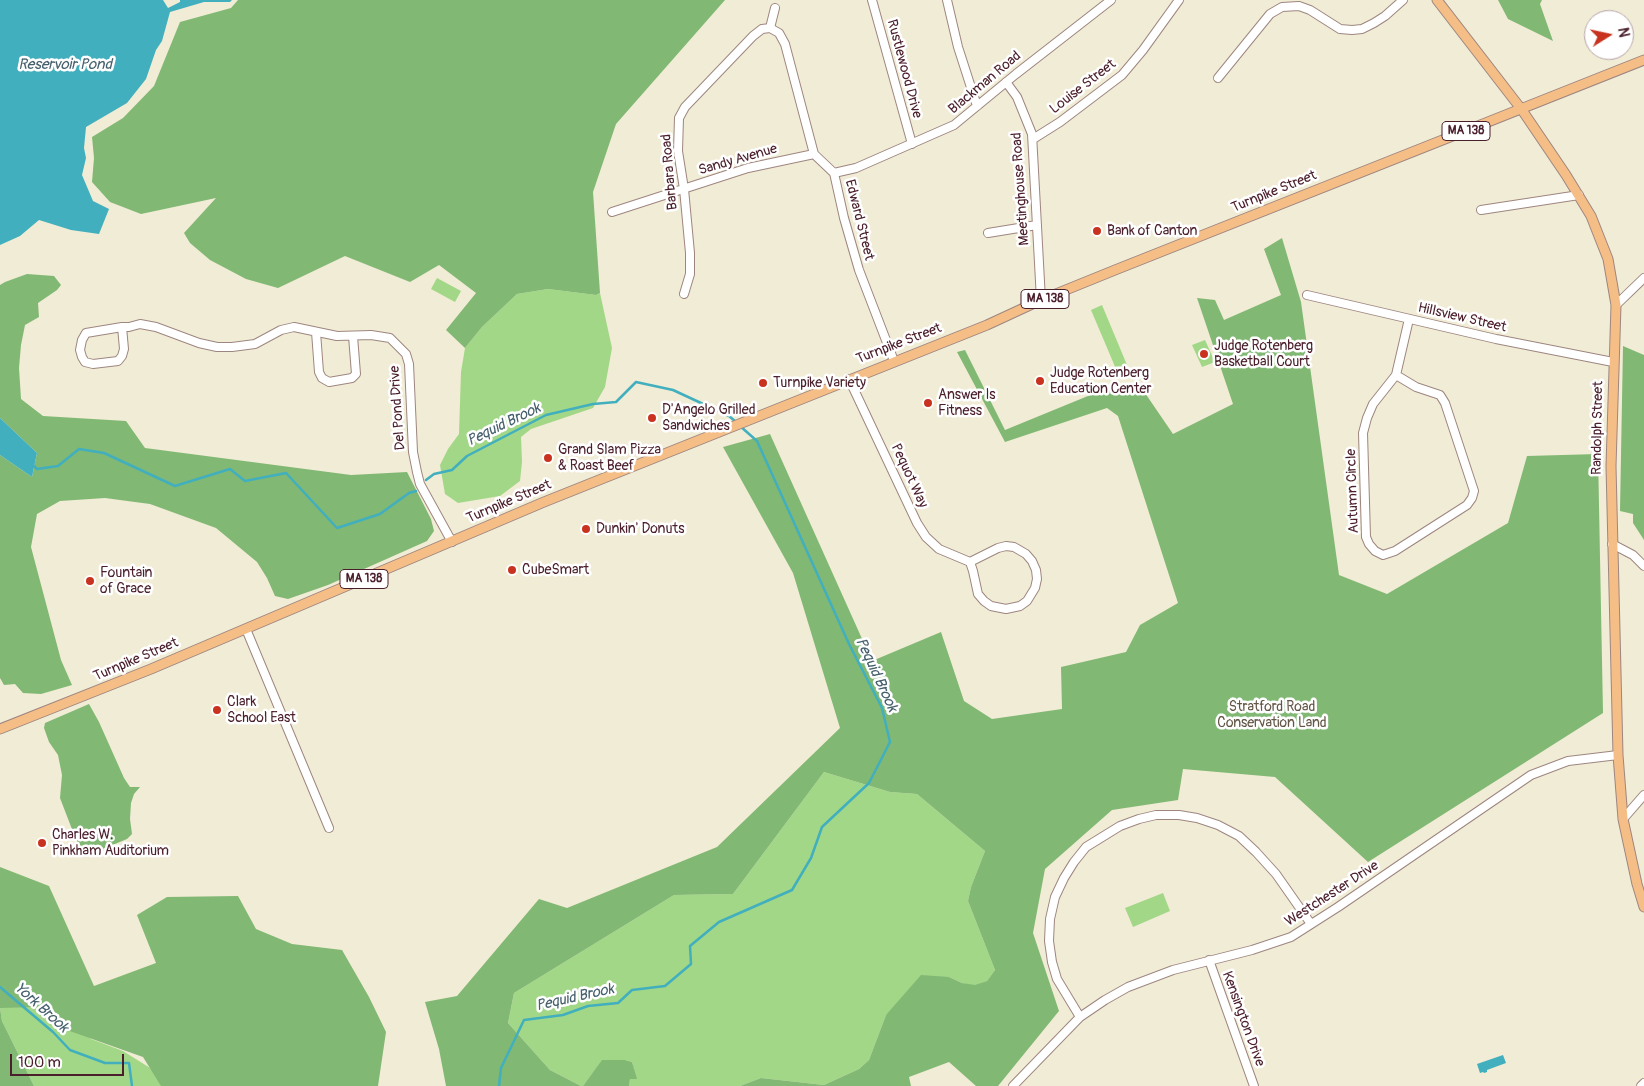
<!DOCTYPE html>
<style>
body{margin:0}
#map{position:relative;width:1644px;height:1086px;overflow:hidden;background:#f1ecd5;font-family:Pangolin,sans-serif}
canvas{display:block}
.north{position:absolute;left:1584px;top:10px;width:50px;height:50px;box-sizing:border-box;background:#fff;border:1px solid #b7a5aa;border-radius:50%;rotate:80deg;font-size:14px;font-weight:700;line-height:20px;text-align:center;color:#4a1f2b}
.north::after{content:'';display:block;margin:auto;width:18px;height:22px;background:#c8321e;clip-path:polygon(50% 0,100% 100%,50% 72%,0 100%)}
.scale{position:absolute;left:10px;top:1054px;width:114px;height:22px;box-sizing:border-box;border:2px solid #4a1f2b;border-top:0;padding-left:6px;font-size:15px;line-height:18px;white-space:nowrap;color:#4a1f2b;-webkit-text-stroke:4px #fff;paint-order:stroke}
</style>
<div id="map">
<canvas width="1644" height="1086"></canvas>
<div class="north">N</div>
<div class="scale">100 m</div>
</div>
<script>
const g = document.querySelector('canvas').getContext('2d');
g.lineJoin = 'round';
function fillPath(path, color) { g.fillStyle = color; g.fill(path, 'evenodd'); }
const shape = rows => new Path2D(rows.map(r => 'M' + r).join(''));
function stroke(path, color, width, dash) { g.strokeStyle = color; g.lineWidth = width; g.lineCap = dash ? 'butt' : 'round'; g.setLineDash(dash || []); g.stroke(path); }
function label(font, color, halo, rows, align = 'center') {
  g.font = font + ' Pangolin,sans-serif'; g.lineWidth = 5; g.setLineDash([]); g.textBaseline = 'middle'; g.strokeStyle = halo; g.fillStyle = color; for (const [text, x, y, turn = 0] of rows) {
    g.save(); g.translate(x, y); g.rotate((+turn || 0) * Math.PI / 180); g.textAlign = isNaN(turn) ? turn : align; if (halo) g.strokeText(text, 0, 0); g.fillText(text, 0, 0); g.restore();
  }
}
const green = shape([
 [437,278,461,291,455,302,431,289],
 [548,289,596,295,600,293,612,348,605,387,593,408,531,429,521,437,522,462,520,481,500,496,458,503,445,494,440,465,448,449,459,434,461,372,465,348,482,327,517,294],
 [1102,305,1127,365,1116,369,1091,310],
 [1205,340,1215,362,1202,367,1192,345],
 [824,772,890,792,917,794,985,851,971,887,968,901,995,970,987,981,975,986,962,983,949,977,886,1015,869,1060,859,1069,824,1085,761,1078,740,1086,629,1086,630,1079,636,1079,632,1062,625,1060,602,1061,583,1086,581,1086,550,1070,508,1023,514,993,674,895,733,894],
 [0,877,70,1021,91,1039,123,1051,163,1076,170,1086,34,1086,2,1021,0,1008],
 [1163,893,1170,911,1133,927,1125,908]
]);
const forest = shape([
 [238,0,725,0,616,124,593,192,600,293,596,295,548,289,517,294,482,327,465,348,446,330,476,293,439,265,410,282,345,256,278,288,246,279,210,260,190,243,184,233,216,198,141,214,110,202,92,182,94,158,92,137,123,118,154,86,180,22,231,8],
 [1498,0,1542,0,1540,4,1553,41,1508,19],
 [1282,238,1301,302,1339,575,1387,594,1508,523,1527,456,1598,454,1603,713,1368,862,1275,777,1183,769,1178,800,1112,810,1045,869,1033,933,1059,1011,998,1086,976,1086,949,1062,909,1077,911,1086,740,1086,761,1078,824,1085,859,1069,869,1060,886,1015,921,975,949,977,962,983,975,985,987,981,995,970,968,901,971,887,985,851,917,794,890,792,824,772,733,894,674,895,514,993,508,1023,550,1070,581,1086,446,1086,439,1049,425,1002,457,996,539,899,567,908,717,847,840,728,793,573,723,447,770,434,872,661,941,632,964,701,992,719,1062,709,1061,667,1126,652,1140,625,1178,603,1118,416,1107,408,1005,442,957,352,965,350,1005,430,1105,389,1145,393,1173,434,1233,404,1197,298,1215,300,1224,320,1281,295,1264,249],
 [27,274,54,276,61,285,57,290,38,303,39,317,25,325,21,345,19,368,21,399,43,416,126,421,145,448,351,475,407,472,431,519,434,531,427,541,328,585,288,599,275,596,267,578,257,562,216,528,150,504,105,498,60,501,37,514,31,547,61,660,72,685,41,694,23,693,15,684,4,685,0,678,0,455,32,477,37,453,0,418,0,285,5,282],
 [1623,346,1644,355,1644,540,1633,523,1633,514,1620,511],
 [89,704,99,722,124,778,130,787,140,787,134,794,131,803,130,819,132,834,127,839,88,855,80,850,60,798,62,775,58,755,49,742,44,728,45,723],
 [0,867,49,886,94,986,156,963,137,915,167,897,238,896,256,929,292,944,342,950,369,997,386,1032,378,1086,161,1086,143,1057,64,1029,35,1007,0,1008,2,1021,34,1086,0,1086],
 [602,1060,625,1060,632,1062,637,1079,630,1079,629,1086,583,1086]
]);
const water = shape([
 [0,0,163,0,168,8,180,2,180,0,232,0,230,2,204,2,170,12,162,41,156,50,146,79,127,103,86,127,84,148,86,158,82,175,93,201,109,209,99,234,71,230,39,220,20,236,0,245],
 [0,418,37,453,32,477,0,455],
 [1503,1055,1506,1063,1487,1070,1487,1072,1484,1073,1483,1072,1480,1073,1477,1064]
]);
const stream = shape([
 [32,464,37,469,58,466,79,449,104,453,175,486,230,469,245,481,286,473,337,528,380,514,409,493,416,491],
 [426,480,434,474,452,470,467,456,546,415,593,404,616,402,636,382,673,390,729,416,736,422],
 [0,987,53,1032,70,1050,105,1063,129,1063,132,1086],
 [499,1086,501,1068,524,1020,563,1015,588,1006,618,1003,632,990,665,986,691,964,690,946,719,922,792,890,811,858,822,827,869,783,890,742,882,708,849,644,757,441,740,426]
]);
const minor = shape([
 [872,0,912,144],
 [947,0,958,47,977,106],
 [775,8,770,28,779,33,785,44,814,154,834,173,844,218,859,270,894,361],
 [1218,78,1270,14,1282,7,1299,6,1310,10,1340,29,1352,30,1362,29,1374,23,1385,16,1403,0],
 [1006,82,1017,97,1032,134,1041,300],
 [1033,139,1060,122,1122,75,1143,50,1179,0],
 [834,173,856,168,954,125,1016,74,1111,0],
 [1481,210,1579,195],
 [612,212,748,168,814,154],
 [988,233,1037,225],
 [684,294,690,274,690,253,684,189,678,151,679,118,685,107,753,36,762,29,770,28],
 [1307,295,1496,339,1613,362],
 [1616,305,1644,278],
 [122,327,124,349,122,356,118,361,93,364,85,362,82,357,80,350,82,340,86,333,122,327,129,327,140,324,156,327,199,343,217,347,232,347,255,344,281,330,294,327,337,336,371,335,390,338,406,354,409,364,413,452,417,472,420,484,452,542],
 [316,332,319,372,322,378,329,382,352,378,356,374,353,336],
 [1396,375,1373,404,1367,418,1363,433,1366,537,1369,544,1375,551,1383,555,1395,551,1467,505,1472,498,1474,491,1445,403,1440,395,1416,387,1396,375,1409,319],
 [849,379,917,523,926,537,939,549,970,562,973,571,978,594,984,601,991,606,1006,609,1020,606,1027,601,1035,588,1037,579,1036,570,1032,561,1026,554,1014,547,1006,546,998,548,970,562],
 [1612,544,1633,555,1644,566],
 [246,629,329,828],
 [1623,819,1644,795],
 [1209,960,1254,1086],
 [1080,1017,1057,979,1052,962,1049,941,1050,919,1055,897,1064,878,1074,862,1086,847,1120,826,1139,819,1156,815,1179,815,1197,818,1218,825,1239,836,1256,852,1276,874,1311,924],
 [1013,1086,1080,1017,1105,1000,1128,987,1173,970,1252,950,1291,937,1338,907,1531,775,1568,761,1618,755],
 [1641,1086,1644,1083]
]);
const major = shape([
 [1437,0,1522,110,1566,175,1591,216,1608,259,1616,305,1611,466,1618,755,1623,819,1637,884,1644,907],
 [0,729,151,669,544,502,987,325,1041,300,1115,270,1644,60]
]);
const markers = [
 [1097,231,5,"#c8321e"],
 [1204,354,5,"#c8321e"],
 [1040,381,5,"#c8321e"],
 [763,383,5,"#c8321e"],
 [928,403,5,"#c8321e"],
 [652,418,5,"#c8321e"],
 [548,458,5,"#c8321e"],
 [586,529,5,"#c8321e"],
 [512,570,5,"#c8321e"],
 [90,581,5,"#c8321e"],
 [217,710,5,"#c8321e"],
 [42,843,5,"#c8321e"]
];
const shields = [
 [1466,131,48],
 [1045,299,48],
 [364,579,48]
];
const shieldNames = [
 ["MA 138",1466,131],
 ["MA 138",1045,299],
 ["MA 138",364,579]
];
const streetNames = [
 ["Rustlewood Drive",904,69,75],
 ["Blackman Road",985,83,-40],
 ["Louise Street",1083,87,-38],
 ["Sandy Avenue",738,160,-16],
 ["Barbara Road",670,172,-95],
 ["Meetinghouse Road",1021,189,-94],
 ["Turnpike Street",1274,192,-22],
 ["Edward Street",859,220,76],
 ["Hillsview Street",1462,318,13],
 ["Turnpike Street",899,344,-21],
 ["Del Pond Drive",398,408,-94],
 ["Randolph Street",1598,428,-89],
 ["Pequot Way",909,476,65],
 ["Autumn Circle",1353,491,-92],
 ["Turnpike Street",509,502,-23],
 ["Turnpike Street",136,660,-23],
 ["Westchester Drive",1332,894,-33],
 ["Kensington Drive",1243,1019,70]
];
const poiNames = [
 ["Bank of Canton",1107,231],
 ["Judge Rotenberg",1214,346],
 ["Basketball Court",1214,362],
 ["Judge Rotenberg",1050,373],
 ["Education Center",1050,389],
 ["Turnpike Variety",773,383],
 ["Answer Is",938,395],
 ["Fitness",938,411],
 ["D'Angelo Grilled",662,410],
 ["Sandwiches",662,426],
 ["Grand Slam Pizza",558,450],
 ["& Roast Beef",558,466],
 ["Dunkin' Donuts",596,529],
 ["CubeSmart",522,570],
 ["Fountain",100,573],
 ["of Grace",100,589],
 ["Clark",227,702],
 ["School East",227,718],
 ["Charles W.",52,835],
 ["Pinkham Auditorium",52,851]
];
const parkNames = [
 ["Stratford Road",1272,707],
 ["Conservation Land",1272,723]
];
const waterNames = [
 ["Reservoir Pond",65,65],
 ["Pequid Brook",504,425,-26],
 ["Pequid Brook",876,675,65],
 ["Pequid Brook",575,998,-13],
 ["York Brook",41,1008,42]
];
fillPath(green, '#a2d787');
fillPath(forest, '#81b874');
fillPath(water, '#41afbe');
stroke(stream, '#41afbe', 2.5);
stroke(minor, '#9e8680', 10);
stroke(major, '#9e8680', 11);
stroke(minor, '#fff', 8);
stroke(major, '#f6be87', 9);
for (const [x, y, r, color] of markers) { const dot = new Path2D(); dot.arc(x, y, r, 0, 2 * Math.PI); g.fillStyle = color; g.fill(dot); stroke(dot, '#fff', 2); }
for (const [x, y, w] of shields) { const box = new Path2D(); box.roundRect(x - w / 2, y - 9.5, w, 19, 4); g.fillStyle = '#fff'; g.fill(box); stroke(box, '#4a1f2b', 1); }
label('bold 12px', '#4a1f2b', null, shieldNames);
label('14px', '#4a1f2b', '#fff', streetNames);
label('14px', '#4a1f2b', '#fff', poiNames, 'left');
label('14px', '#645647', '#fff', parkNames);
label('italic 15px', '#46606d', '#fff', waterNames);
</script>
